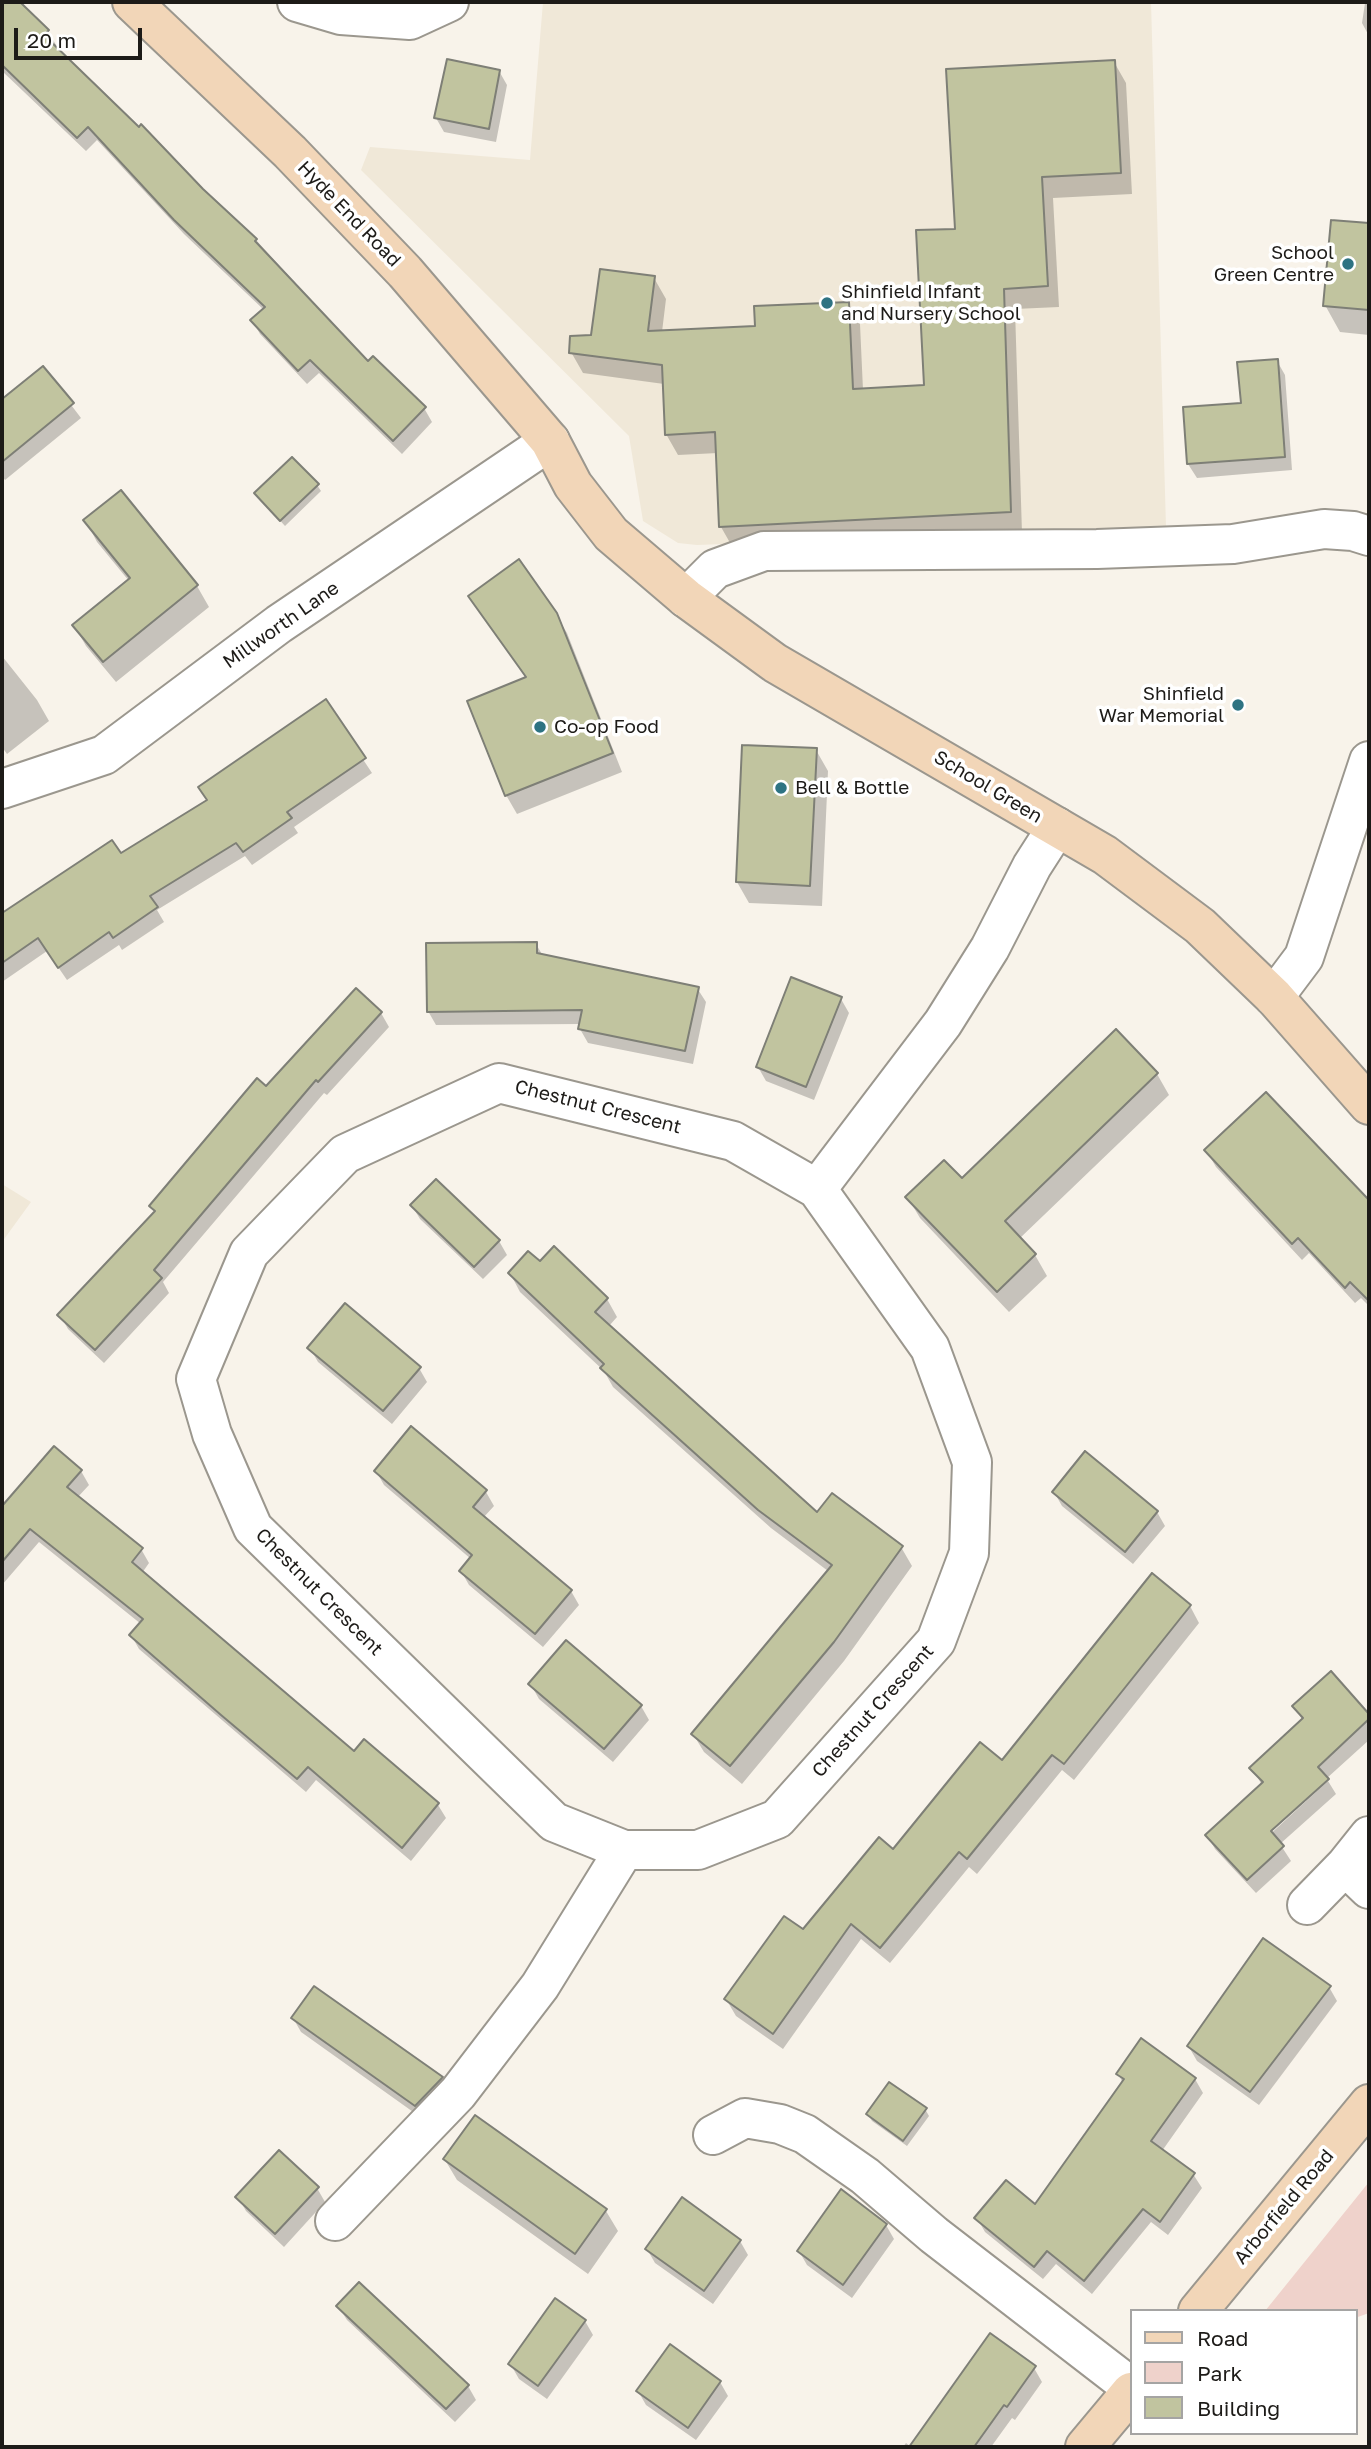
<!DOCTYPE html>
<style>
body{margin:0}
#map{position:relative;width:1371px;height:2449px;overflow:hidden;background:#f8f3ea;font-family:"Golos Text",sans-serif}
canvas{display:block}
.frame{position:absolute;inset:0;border:4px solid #1d1b18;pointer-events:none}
.legend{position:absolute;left:1130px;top:2309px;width:228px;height:126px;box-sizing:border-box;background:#fff;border:2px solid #a5a4a3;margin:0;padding:9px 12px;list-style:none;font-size:21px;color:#1d1b18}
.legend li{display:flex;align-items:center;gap:14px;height:35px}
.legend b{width:35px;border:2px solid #a5a4a3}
.scale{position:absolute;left:14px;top:28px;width:128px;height:32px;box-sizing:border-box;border:4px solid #1d1b18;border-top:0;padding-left:9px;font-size:21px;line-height:24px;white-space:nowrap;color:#1d1b18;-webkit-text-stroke:5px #fff;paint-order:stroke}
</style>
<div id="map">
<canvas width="1371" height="2449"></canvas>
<div class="frame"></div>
<ul class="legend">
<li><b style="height:9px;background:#f2d6b8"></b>Road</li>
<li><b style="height:19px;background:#efd2cb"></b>Park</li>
<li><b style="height:19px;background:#c1c49f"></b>Building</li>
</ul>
<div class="scale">20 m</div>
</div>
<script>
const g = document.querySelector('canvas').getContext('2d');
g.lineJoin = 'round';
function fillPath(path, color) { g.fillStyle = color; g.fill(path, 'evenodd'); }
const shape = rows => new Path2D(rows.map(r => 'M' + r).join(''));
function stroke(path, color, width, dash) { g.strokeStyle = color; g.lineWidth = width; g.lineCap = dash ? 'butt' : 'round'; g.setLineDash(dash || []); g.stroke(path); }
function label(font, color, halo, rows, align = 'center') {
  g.font = font + ' "Golos Text",sans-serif'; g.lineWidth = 7; g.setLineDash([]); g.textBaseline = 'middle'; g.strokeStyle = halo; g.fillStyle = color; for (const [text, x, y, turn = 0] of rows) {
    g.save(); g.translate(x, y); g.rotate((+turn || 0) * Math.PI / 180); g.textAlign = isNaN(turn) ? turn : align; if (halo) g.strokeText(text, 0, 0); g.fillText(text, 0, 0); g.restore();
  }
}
const built = shape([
 [543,2,1151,2,1166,527,697,545,678,543,643,521,629,436,361,170,370,147,530,160],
 [2,1184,31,1202,2,1242]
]);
const green = shape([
 [1369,2182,1369,2313,1355,2318,1355,2311,1265,2311]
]);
const shadow = shape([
 [2,2,17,2,48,31,56,45,54,47,256,240,368,363,424,408,432,422,402,454,319,373,307,384,260,334,252,320,264,310,184,234,97,140,86,151,2,71],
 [1358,2,1369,2,1369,36,1362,23,1365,3],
 [1114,62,1126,83,1132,194,1053,198,1059,307,1015,309,1022,533,733,548,721,527,718,453,678,455,666,434,664,384,583,373,571,352,654,278,666,299,662,332,756,327,848,303,860,324,863,390,926,387,957,230],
 [499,71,507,85,496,142,444,132,436,118],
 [1333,221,1369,225,1369,335,1340,332,1325,305],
 [1277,361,1285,375,1292,470,1197,478,1188,464],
 [43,368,81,418,5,480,2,476,2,402],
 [317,485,321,491,285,526,256,494],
 [86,521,197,586,209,607,116,682,86,646,74,625,129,581,97,542],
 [470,596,555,613,567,633,622,772,517,814,506,795,527,678],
 [2,656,37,700,49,721,7,754,2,747],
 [325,702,372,773,294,827,298,833,252,865,245,856,157,910,164,922,122,950,119,945,67,980,47,951,2,982,2,915,112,843,121,856,208,801],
 [816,750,828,771,822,906,749,903,737,882],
 [536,944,543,956,697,988,706,1002,693,1064,588,1043,580,1029,581,1024,436,1025,428,1011],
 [841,999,849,1013,814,1100,766,1081,758,1067],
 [381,1013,389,1027,327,1095,324,1093,163,1282,169,1293,104,1363,68,1329,60,1315,155,1213,151,1206,266,1088],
 [1116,1032,1157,1074,1169,1095,1019,1239,1035,1255,1047,1276,1009,1312,920,1218,908,1198,962,1180],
 [1266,1094,1369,1204,1369,1306,1361,1298,1355,1303,1309,1253,1302,1260,1216,1167,1206,1150],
 [412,1206,499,1241,507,1255,483,1279,420,1219],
 [540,1264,607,1299,617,1317,609,1326,818,1514,901,1547,912,1566,844,1661,742,1784,704,1752,693,1734,828,1571,771,1528,613,1387,604,1371,520,1292,510,1273],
 [310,1348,419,1368,427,1382,392,1424,318,1362],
 [54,1448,81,1471,89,1485,77,1498,141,1549,149,1563,142,1573,354,1754,364,1742,438,1805,446,1818,411,1861,316,1780,306,1792,139,1649,131,1635,141,1624,39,1542,2,1585,2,1508],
 [376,1471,486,1492,494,1506,483,1518,571,1591,579,1605,543,1647,469,1585,461,1571,471,1559,384,1485],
 [1054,1492,1157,1512,1165,1526,1133,1564,1062,1506],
 [1152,1575,1190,1606,1199,1623,1074,1780,1062,1770,977,1874,969,1867,890,1963,861,1939,783,2049,736,2016,726,1999,894,1851,1002,1763],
 [1331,1674,1369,1716,1369,1740,1263,1836,1266,1838,1328,1781,1336,1794,1280,1844,1291,1861,1256,1893,1215,1849,1207,1835,1262,1785,1252,1768,1303,1721,1294,1706],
 [531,1685,641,1706,649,1720,613,1762,539,1699],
 [1329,1987,1337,2001,1259,2105,1197,2061,1189,2047],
 [293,2018,441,2078,449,2092,423,2119,301,2032],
 [1118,2074,1195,2079,1203,2093,1162,2151,1193,2174,1202,2188,1168,2235,1151,2222,1092,2294,1056,2264,1043,2279,985,2232,977,2218,1036,2207,1123,2083],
 [925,2109,929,2116,907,2146,872,2121,868,2114],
 [445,2160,606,2211,618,2231,588,2274,457,2180],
 [317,2188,325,2202,284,2247,246,2211,238,2197],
 [886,2225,894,2239,852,2298,807,2265,799,2251],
 [740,2241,748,2255,713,2304,655,2263,647,2249],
 [338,2306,468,2386,476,2400,455,2422,347,2320],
 [585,2321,593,2335,547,2399,519,2379,511,2365],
 [1034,2368,1042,2382,1015,2420,1012,2418,991,2447,903,2447,906,2443,911,2447],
 [720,2382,728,2396,696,2440,646,2405,638,2391]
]);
const building = shape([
 [2,2,20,2,49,30,44,35,139,127,141,124,203,189,257,239,255,241,368,361,373,356,426,407,393,441,310,360,298,371,250,320,265,307,174,220,88,127,77,138,2,65,2,2],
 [447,59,500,70,489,129,434,118,447,59],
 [1115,60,1121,173,1042,177,1048,286,1004,289,1011,512,719,527,715,432,665,435,662,365,569,353,570,336,591,335,600,269,655,276,648,331,755,326,754,306,849,302,853,389,924,385,916,230,955,229,946,69,1115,60],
 [1331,220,1369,223,1369,310,1323,306,1331,220],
 [1278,359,1285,457,1187,464,1183,407,1241,403,1237,362,1278,359],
 [43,366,74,403,2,462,2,399,43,366],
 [292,457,319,484,280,521,254,493,292,457],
 [121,490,198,585,103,662,72,625,130,578,83,520,121,490],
 [519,559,557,613,613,753,505,796,467,701,526,677,468,596,519,559],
 [326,699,366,758,287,812,292,818,243,852,236,843,150,896,158,907,113,938,109,932,58,968,38,938,2,963,2,913,112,840,121,853,207,800,198,787,326,699],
 [742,745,817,748,810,886,736,882,742,745],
 [537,942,537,953,699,987,685,1051,578,1029,582,1010,427,1012,426,943,537,942],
 [791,977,842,997,806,1087,756,1067,791,977],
 [356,988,382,1012,318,1082,316,1080,154,1270,162,1278,95,1350,57,1315,155,1211,149,1206,257,1078,266,1086,356,988],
 [1116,1029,1158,1073,1005,1221,1036,1254,997,1292,905,1197,944,1160,962,1178,1116,1029],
 [1266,1092,1369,1200,1369,1301,1350,1282,1345,1288,1298,1238,1292,1244,1204,1150,1266,1092],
 [436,1179,500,1240,474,1267,410,1205,436,1179],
 [554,1246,608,1298,595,1312,817,1512,832,1493,903,1546,834,1642,730,1766,691,1734,832,1565,758,1510,600,1368,604,1364,508,1273,528,1251,540,1261,554,1246],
 [345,1303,421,1367,383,1411,307,1348,345,1303],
 [411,1426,487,1490,473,1507,572,1590,535,1634,459,1571,472,1555,374,1471,411,1426],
 [54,1446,82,1470,67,1487,143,1548,132,1562,354,1751,364,1739,439,1803,402,1848,308,1767,297,1779,221,1715,129,1635,143,1619,30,1529,2,1562,2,1506,54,1446],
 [1085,1451,1158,1511,1125,1552,1052,1492,1085,1451],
 [1152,1573,1191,1605,1064,1764,1052,1755,967,1859,959,1852,880,1948,851,1924,773,2034,724,1999,784,1916,803,1929,879,1837,893,1849,980,1742,1002,1760,1152,1573],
 [566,1640,642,1705,604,1749,528,1684,566,1640],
 [1331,1671,1369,1714,1369,1719,1318,1767,1329,1779,1271,1831,1284,1846,1247,1880,1205,1835,1263,1782,1249,1768,1303,1718,1292,1706,1331,1671],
 [1263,1938,1331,1986,1250,2092,1187,2046,1263,1938],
 [314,1986,443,2077,415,2106,291,2018,314,1986],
 [1141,2038,1196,2078,1151,2141,1195,2173,1160,2222,1143,2209,1084,2281,1047,2251,1034,2267,974,2218,1006,2180,1035,2204,1124,2079,1116,2074,1141,2038],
 [889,2082,927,2108,903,2141,866,2114,889,2082],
 [475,2115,607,2209,575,2254,443,2159,475,2115],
 [279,2150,319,2187,275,2234,235,2197,279,2150],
 [841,2189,887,2224,843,2285,797,2251,841,2189],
 [682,2197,741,2240,704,2291,645,2249,682,2197],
 [359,2282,469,2385,446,2409,336,2306,359,2282],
 [555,2298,586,2320,538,2386,508,2364,555,2298],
 [990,2333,1036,2366,1007,2407,1004,2405,974,2447,909,2447,990,2333],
 [670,2344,721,2381,688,2428,636,2391,670,2344]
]);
const minor = shape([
 [297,2,341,15,410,20,449,2],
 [686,598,715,569,764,551,1097,549,1233,544,1324,529,1353,531,1369,536],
 [2,789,104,755,279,624,550,441],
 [1274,997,1304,957,1369,761],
 [817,1189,733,1141,499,1083,345,1154,249,1253,196,1379,212,1434,253,1528,554,1822,624,1850,698,1850,777,1819,936,1641,969,1553,972,1462,930,1348,817,1189,943,1023,990,948,1032,866,1057,827],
 [1345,1866,1369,1836],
 [1307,1905,1345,1866,1369,1889],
 [713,2135,745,2118,780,2124,805,2134,865,2176,934,2235,1131,2387],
 [335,2221,458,2093,540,1986,624,1850]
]);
const secondary = shape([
 [132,2,290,152,405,272,550,441,573,485,611,534,686,598,775,663,1105,855,1200,926,1274,997,1369,1105],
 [1198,2311,1369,2104],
 [1085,2447,1131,2392]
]);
const markers = [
 [1348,264,7,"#2e7382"],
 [827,303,7,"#2e7382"],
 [1238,705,7,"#2e7382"],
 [540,727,7,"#2e7382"],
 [781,788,7,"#2e7382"]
];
const streetNames = [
 ["Hyde End Road",349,214,46],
 ["Millworth Lane",281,625,-35],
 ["School Green",988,787,31],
 ["Chestnut Crescent",598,1107,14],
 ["Chestnut Crescent",319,1592,45],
 ["Chestnut Crescent",873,1711,-48],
 ["Arborfield Road",1284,2207,-50]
];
const poiNames = [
 ["School",1334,253,"right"],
 ["Green Centre",1334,275,"right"],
 ["Shinfield Infant",841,292],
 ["and Nursery School",841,314],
 ["Shinfield",1224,694,"right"],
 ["War Memorial",1224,716,"right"],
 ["Co-op Food",554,727],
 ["Bell & Bottle",795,788]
];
fillPath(built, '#f0e8d8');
fillPath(green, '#efd2cb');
fillPath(shadow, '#0003');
fillPath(building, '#c1c49f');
stroke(building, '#7e7f76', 2);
stroke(minor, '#9b978e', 42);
stroke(secondary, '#9b978e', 42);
stroke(minor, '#fff', 38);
stroke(secondary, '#f2d6b8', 38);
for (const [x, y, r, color] of markers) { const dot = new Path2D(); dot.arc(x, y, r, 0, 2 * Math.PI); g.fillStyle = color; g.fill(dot); stroke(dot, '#fff', 2.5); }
label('19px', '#1d1b18', '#fff', streetNames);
label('19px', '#1d1b18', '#fff', poiNames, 'left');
</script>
